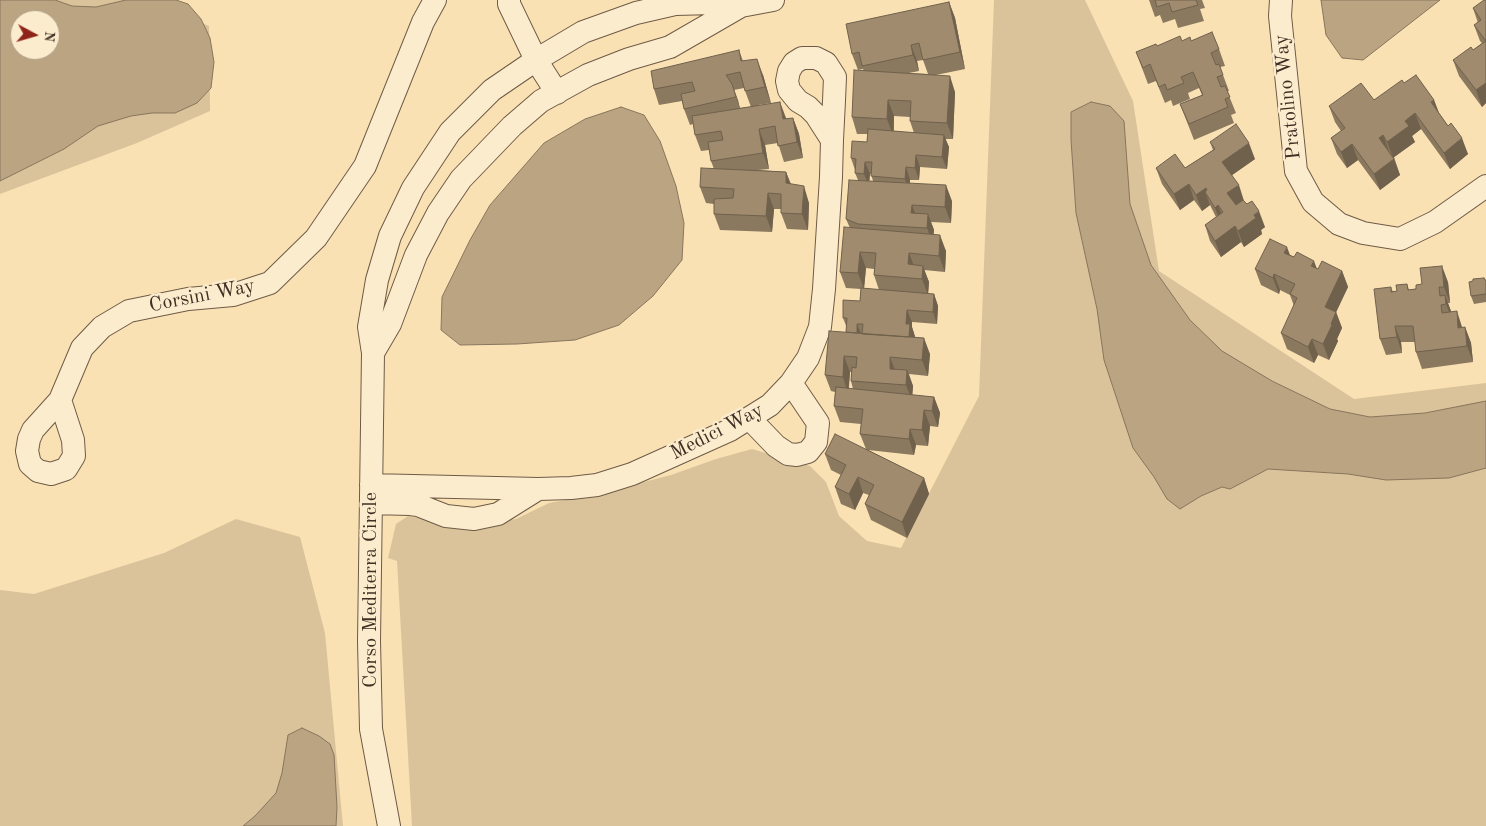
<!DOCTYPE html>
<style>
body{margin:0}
#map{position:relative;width:1486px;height:826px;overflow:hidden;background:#fae1b4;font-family:"Old Standard TT",serif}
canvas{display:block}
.north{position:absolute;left:10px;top:10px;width:50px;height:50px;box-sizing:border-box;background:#fcecce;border:1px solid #b0a089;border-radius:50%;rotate:96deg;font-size:14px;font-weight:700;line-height:20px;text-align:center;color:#3f2e22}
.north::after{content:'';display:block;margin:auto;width:18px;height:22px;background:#8f2418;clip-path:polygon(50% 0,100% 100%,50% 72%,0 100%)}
</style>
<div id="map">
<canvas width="1486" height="826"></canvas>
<div class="north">N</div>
</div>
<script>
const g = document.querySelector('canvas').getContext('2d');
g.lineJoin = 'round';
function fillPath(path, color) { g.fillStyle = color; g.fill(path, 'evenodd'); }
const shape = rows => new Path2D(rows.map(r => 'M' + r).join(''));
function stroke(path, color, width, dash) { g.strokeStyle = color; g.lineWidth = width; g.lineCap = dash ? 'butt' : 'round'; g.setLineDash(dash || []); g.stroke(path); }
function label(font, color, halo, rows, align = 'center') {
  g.font = font + ' "Old Standard TT",serif'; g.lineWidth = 5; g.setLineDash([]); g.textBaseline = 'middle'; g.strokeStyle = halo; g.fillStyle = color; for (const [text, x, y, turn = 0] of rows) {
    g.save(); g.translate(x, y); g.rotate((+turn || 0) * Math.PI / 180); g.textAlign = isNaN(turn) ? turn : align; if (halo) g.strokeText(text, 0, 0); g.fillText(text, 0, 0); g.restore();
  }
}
const green = shape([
 [0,0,150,0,209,26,210,111,137,143,0,194],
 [20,20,50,20,50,50,20,50],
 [994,0,1085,0,1133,101,1159,271,1354,399,1486,383,1486,826,412,826,397,561,388,558,396,524,408,516,468,526,516,519,549,503,593,495,671,475,716,459,752,449,810,466,826,482,839,516,867,541,901,548,979,396],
 [236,519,300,537,325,633,343,826,0,826,0,590,34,594,164,553]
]);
const water = shape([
 [0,0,55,0,72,6,96,7,126,0,176,0,188,4,201,19,210,38,214,62,211,88,197,103,175,113,152,113,131,116,98,126,64,149,0,181,0,0],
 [20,20,50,20,50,50,20,50,20,20],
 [1321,0,1440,0,1363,60,1342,58,1326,35,1321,0],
 [1091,102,1110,106,1124,121,1130,204,1151,265,1190,320,1222,351,1272,381,1330,409,1370,417,1425,413,1486,401,1486,468,1449,478,1386,480,1348,474,1268,469,1230,489,1222,487,1201,496,1180,509,1167,499,1154,477,1133,448,1104,360,1097,309,1076,213,1071,140,1071,112,1091,102],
 [621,107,644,115,660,141,676,186,684,223,682,260,653,296,619,325,575,340,517,344,460,345,441,330,442,297,470,240,490,205,544,143,585,119,621,107],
 [302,728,319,736,330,744,334,755,337,807,336,826,243,826,255,816,276,793,282,773,288,735,302,728]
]);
const minor = shape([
 [509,0,509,4,536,60,557,93],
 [1281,0,1280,16,1296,171,1313,202,1339,224,1363,233,1400,239,1435,222,1486,186],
 [373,353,390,324,416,255,438,213,461,179,512,126,541,101,588,75,629,59,670,47,741,6,773,0],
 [60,400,73,440,74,456,66,469,51,474,38,471,30,464,27,451,29,439,33,430,60,400,82,348,102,327,129,311,188,299,233,295,270,283,316,238,365,166,423,22,435,0],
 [749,418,776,446,788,454,797,455,808,452,816,442,818,423,791,383],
 [371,485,538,489,571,488,597,485,632,474,730,430,770,405,791,383,808,358,820,327,824,289,831,177,832,140,834,101,835,77,826,63,816,58,802,58,794,63,789,71,787,81,789,90,798,101,808,107,816,115,832,140],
 [371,503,410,504,418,505,446,516,474,519,498,514,538,489],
 [389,826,371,729,369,641,373,353,369,327,377,280,390,236,413,188,450,132,492,90,536,60,583,32,636,13,675,4,714,3,741,6]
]);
const wall = shape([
 [1149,0,1202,0,1205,8,1200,9,1204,21,1178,28,1175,19,1163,23,1160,15,1155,17],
 [1486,0,1486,103,1482,107,1459,76,1453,60,1473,50,1482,43,1480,41,1474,25,1478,23,1473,8],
 [949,2,955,18,965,69,936,75,955,92,953,139,945,139,949,147,947,169,920,167,919,180,910,180,910,183,952,201,951,223,931,222,934,230,933,234,946,251,945,272,924,270,929,282,928,294,934,294,938,306,937,324,912,322,912,327,915,338,930,354,928,376,909,374,913,386,912,395,934,397,940,413,938,427,930,426,928,446,916,445,914,455,868,450,924,478,929,494,907,538,871,520,865,504,869,495,863,493,855,510,841,504,835,487,841,475,831,470,825,454,866,449,860,434,861,424,840,422,834,406,835,392,831,391,825,375,846,332,847,328,843,318,860,301,861,289,846,288,840,272,850,228,846,219,858,180,855,173,855,170,851,158,867,142,867,134,857,134,852,117,864,71,863,69,858,70,852,54],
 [923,60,928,74,909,73,919,71,917,61],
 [894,116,910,117,910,121,914,133,894,131],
 [870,174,871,174,873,181,869,181],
 [866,268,874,269,874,275,879,290,864,288],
 [850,372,851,372,851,381,853,389,849,388],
 [1182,41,1191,41,1219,49,1225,66,1220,67,1229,91,1227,91,1236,113,1231,115,1234,123,1194,140,1180,104,1202,95,1199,88,1188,93,1190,99,1173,106,1171,100,1165,103,1156,81,1148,84,1136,52,1157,46],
 [739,50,743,61,763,75,771,103,758,105,786,119,793,118,799,134,803,158,784,162,778,143,765,145,769,169,758,170,786,172,791,184,809,203,808,230,787,229,781,213,781,209,774,209,772,232,720,230,714,214,714,204,706,203,700,187,714,169,711,161,709,150,701,151,695,135,693,124,690,125,684,109,682,101,659,105,654,89],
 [744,88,751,107,740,108,734,90],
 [1404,83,1434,100,1439,113,1468,154,1450,169,1421,129,1412,136,1415,142,1394,157,1400,175,1380,190,1358,160,1347,168,1337,154,1331,138,1341,131,1335,122,1329,106,1374,100],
 [1210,142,1255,159,1232,175,1244,201,1265,227,1261,230,1262,234,1244,247,1241,242,1221,257,1210,241,1205,225,1216,217,1210,205,1202,211,1194,200,1180,210,1162,184,1156,168,1185,168,1213,150],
 [1290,255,1317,269,1342,271,1348,287,1336,312,1342,328,1337,339,1338,341,1329,360,1318,355,1314,363,1287,349,1281,333,1294,306,1290,295,1280,290,1279,294,1261,285,1255,269],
 [1485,280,1486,280,1486,302,1474,304,1471,296],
 [1448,282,1450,303,1448,303,1451,312,1462,328,1465,327,1471,343,1473,362,1422,369,1416,352,1415,342,1401,342,1402,353,1386,355,1380,339,1391,287,1393,292,1397,291,1407,284,1409,290]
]);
const shadedWall = shape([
 [949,2,955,18,965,69,960,52],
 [911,45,917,61,919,71,913,55],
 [757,59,763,75,771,103,765,87],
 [950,76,955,92,953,139,947,123],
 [1486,83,1486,103,1482,107,1476,90],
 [732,84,738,100,741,113,736,97],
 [888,100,894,116,893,135,887,119],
 [1434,100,1440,116,1431,102],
 [780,102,786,118,788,135,783,119],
 [1415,113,1421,129,1412,136,1415,142,1393,158,1387,142,1405,121],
 [793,118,799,134,803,158,797,142],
 [759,129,765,145,769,169,763,153],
 [944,135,949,147,947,169,942,157],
 [1383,135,1389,151,1379,138],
 [1462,138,1468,154,1450,169,1444,153],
 [1249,143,1255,159,1228,178,1222,162],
 [1352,144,1358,160,1347,168,1341,152],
 [916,155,920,167,919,180,915,168],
 [1394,159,1400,175,1380,190,1374,174],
 [865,162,870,174,869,186,864,174],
 [906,167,910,180,909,191,905,179],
 [786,172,792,188,786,183],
 [1189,184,1194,200,1180,210,1174,194],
 [946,185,952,201,951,223,945,207],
 [1239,185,1244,201,1233,209,1227,193],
 [804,186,809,203,808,230,802,214],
 [1206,188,1210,200,1205,192,1210,205,1202,211,1196,195],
 [768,193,774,209,772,232,766,216],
 [912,205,918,221,911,213],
 [1218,205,1224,221,1221,224,1215,208],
 [1259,211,1265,227,1261,230,1262,234,1244,247,1238,231,1254,215],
 [928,214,934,230,933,244,927,228],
 [1235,226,1241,242,1221,257,1215,241],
 [940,235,946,251,945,272,939,256],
 [1287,247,1293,263,1284,253],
 [860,252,866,268,864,289,858,273],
 [909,253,915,269,908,264],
 [1314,261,1320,277,1311,266],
 [923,266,929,282,928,295,922,279],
 [1442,266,1448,282,1450,303,1444,287],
 [1342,271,1348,287,1331,323,1325,307],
 [1274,274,1280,290,1279,294,1273,278],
 [934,294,938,306,937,324,933,312],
 [1445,295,1451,311,1452,320,1446,304],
 [907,310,912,322,912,327,915,336,914,349,909,337,906,324],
 [1457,311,1462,327,1458,328],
 [1336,312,1342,328,1337,339,1338,341,1329,360,1323,344],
 [857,324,862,336,857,334],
 [1395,326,1401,342,1402,353,1397,337],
 [1465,327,1471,343,1473,362,1467,346],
 [924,338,930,354,928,376,922,360],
 [1312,339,1318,355,1314,363,1308,347],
 [844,356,850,372,848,393,843,377],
 [890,357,896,373,895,385,890,369],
 [907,370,913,386,912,401,906,385],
 [934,397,940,413,938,427,932,411],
 [924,410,930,426,928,446,922,430],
 [910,429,916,445,914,455,909,439],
 [858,477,863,493,855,510,849,494],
 [924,478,929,494,907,538,902,522]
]);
const building = shape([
 [1155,0,1196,0,1198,5,1172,12,1169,3,1157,7,1155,0],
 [1484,0,1486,0,1486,83,1476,90,1453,60,1471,47,1473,50,1486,41,1474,25,1481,20,1473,8,1484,0],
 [949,2,960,52,923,60,919,43,911,45,913,55,862,66,859,52,852,54,846,24,949,2],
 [1212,32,1219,49,1211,53,1216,65,1219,64,1223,75,1217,77,1221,87,1225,86,1230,97,1225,99,1228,107,1189,124,1180,104,1203,95,1193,72,1181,77,1184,83,1167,90,1165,84,1159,87,1150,64,1143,68,1136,52,1156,44,1157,46,1180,36,1182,41,1190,37,1191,41,1212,32],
 [739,50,741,61,757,59,765,87,745,91,740,72,726,75,732,84,736,97,684,109,681,94,695,91,692,82,654,89,651,71,739,50],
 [854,70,950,76,947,123,910,121,911,101,888,100,887,119,852,117,854,70],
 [1416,75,1434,100,1431,102,1448,126,1451,123,1462,138,1444,153,1415,113,1405,121,1409,126,1387,142,1383,135,1379,138,1394,159,1374,174,1352,144,1341,152,1331,138,1345,128,1329,106,1361,83,1374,100,1402,80,1404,83,1416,75],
 [780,102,783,119,793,118,797,142,778,146,775,126,759,129,763,153,711,161,708,142,723,140,721,131,695,135,692,116,780,102],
 [1236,124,1249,143,1222,162,1239,185,1227,193,1236,205,1243,200,1247,204,1252,201,1259,211,1254,215,1256,218,1238,231,1235,226,1215,241,1205,225,1223,212,1218,205,1215,208,1205,192,1207,190,1206,188,1196,195,1189,184,1174,194,1156,168,1175,154,1185,168,1215,149,1210,142,1236,124],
 [868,129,944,135,942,157,916,155,915,168,906,167,905,179,871,176,872,162,865,162,864,174,855,173,856,159,851,158,852,141,867,142,868,129],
 [701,168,786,172,786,183,804,186,802,214,781,213,781,194,768,193,766,216,714,214,714,199,733,198,734,189,700,187,701,168],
 [849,180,946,185,945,207,912,205,911,213,928,214,927,228,858,224,846,219,849,180],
 [844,227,940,235,939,256,909,253,908,264,923,266,922,279,874,275,876,253,860,252,858,273,840,272,844,227],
 [1270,239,1287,247,1284,253,1294,257,1297,252,1314,261,1311,266,1318,269,1322,261,1342,271,1325,307,1336,312,1331,324,1332,325,1323,344,1312,339,1308,347,1281,333,1297,298,1290,294,1295,284,1274,274,1273,278,1255,269,1270,239],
 [1442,266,1444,287,1439,287,1440,296,1445,295,1446,304,1441,305,1442,313,1457,311,1458,328,1465,327,1467,346,1416,352,1413,326,1395,326,1397,337,1380,339,1374,289,1391,287,1391,292,1397,291,1396,285,1407,284,1408,290,1416,289,1416,285,1422,284,1420,268,1442,266],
 [1484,278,1485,280,1486,280,1486,294,1471,296,1469,282,1473,281,1473,279,1484,278],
 [861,288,934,294,933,312,907,310,906,324,910,324,909,337,862,334,863,324,857,324,857,333,846,332,847,318,843,318,843,300,860,301,861,288],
 [829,331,924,338,922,360,890,357,890,369,907,370,906,385,851,381,852,367,856,368,857,357,844,356,843,377,825,375,829,331],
 [836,387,934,397,932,411,924,410,922,430,910,429,909,439,860,434,863,409,834,406,836,387],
 [835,434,924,478,902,522,865,504,874,485,858,477,849,494,835,487,846,465,825,454,835,434]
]);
const streetNames = [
 ["Pratolino Way",1288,97,-96],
 ["Corsini Way",202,296,-11],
 ["Medici Way",717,432,-27],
 ["Corso Mediterra Circle",371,590,-90]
];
fillPath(green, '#dac39b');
fillPath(water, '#baa482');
stroke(water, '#89755c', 1);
stroke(minor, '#6e5b46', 24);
stroke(minor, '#fcecce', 22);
fillPath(wall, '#8a785f');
fillPath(shadedWall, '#70614d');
fillPath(building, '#a08b6e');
stroke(building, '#70614d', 1);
label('20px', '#3f2e22', '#fcecce', streetNames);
</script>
